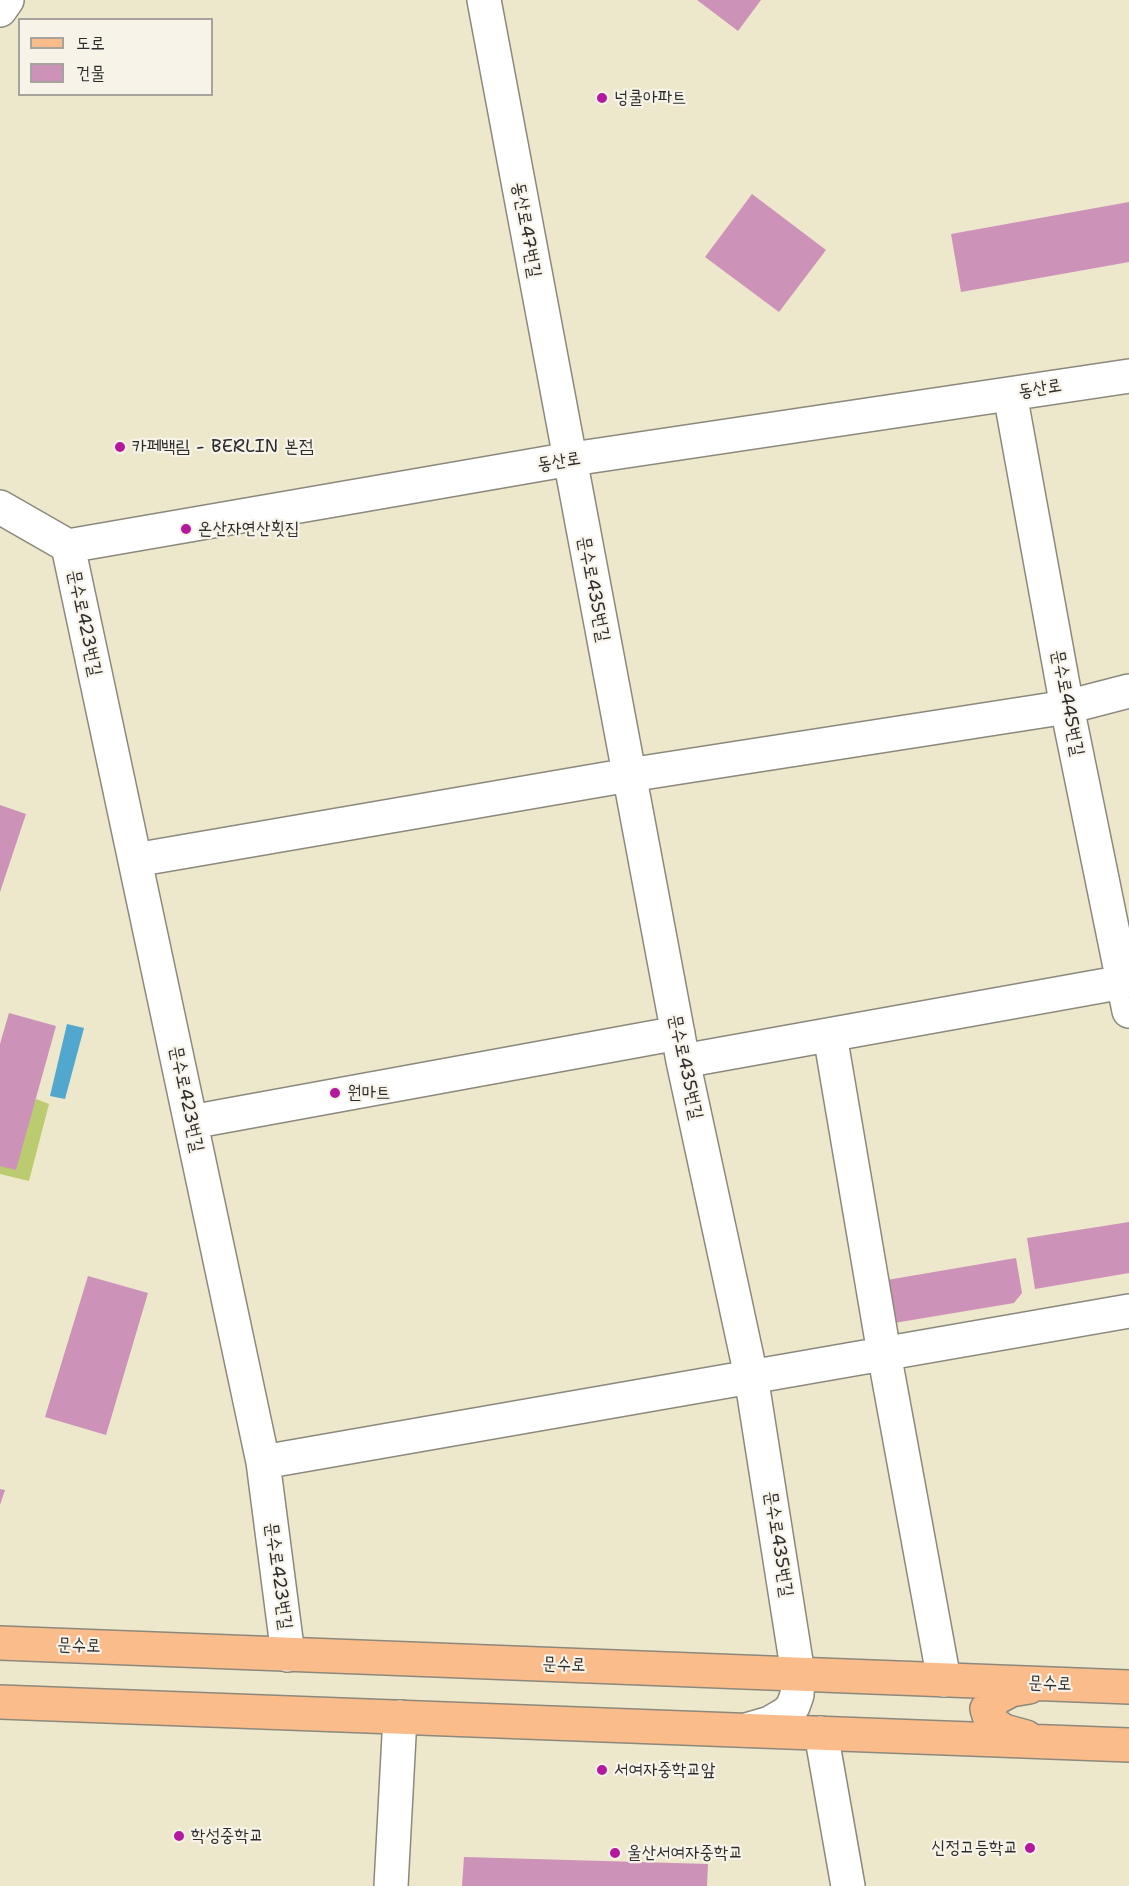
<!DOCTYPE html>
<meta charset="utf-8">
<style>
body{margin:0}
#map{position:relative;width:1129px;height:1886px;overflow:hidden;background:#ede7cc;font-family:"Shantell Sans","Poor Story",sans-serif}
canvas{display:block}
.legend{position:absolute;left:18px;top:18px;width:195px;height:78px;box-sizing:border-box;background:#f7f3e8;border:2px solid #a5a39c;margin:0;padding:8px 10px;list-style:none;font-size:18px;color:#2b2b2b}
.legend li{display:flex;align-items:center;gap:12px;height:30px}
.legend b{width:30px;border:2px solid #a5a39c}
</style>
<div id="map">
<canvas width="1129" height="1886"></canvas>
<ul class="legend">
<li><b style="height:8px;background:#f9bc8a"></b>도로</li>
<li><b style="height:16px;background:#cc92b8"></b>건물</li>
</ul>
</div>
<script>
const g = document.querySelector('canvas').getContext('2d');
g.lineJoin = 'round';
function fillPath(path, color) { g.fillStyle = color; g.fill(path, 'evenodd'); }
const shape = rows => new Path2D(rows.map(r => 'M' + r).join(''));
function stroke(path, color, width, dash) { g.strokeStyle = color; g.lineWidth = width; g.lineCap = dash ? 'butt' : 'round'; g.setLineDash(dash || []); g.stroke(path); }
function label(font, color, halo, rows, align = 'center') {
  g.font = font + ' "Shantell Sans","Poor Story",sans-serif'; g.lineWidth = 4.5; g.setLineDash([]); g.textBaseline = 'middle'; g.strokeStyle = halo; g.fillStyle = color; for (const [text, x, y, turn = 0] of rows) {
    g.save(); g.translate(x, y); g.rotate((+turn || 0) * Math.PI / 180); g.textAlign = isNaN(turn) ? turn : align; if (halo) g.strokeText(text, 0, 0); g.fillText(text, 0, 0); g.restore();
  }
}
const green = shape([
 [36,1099,49,1104,29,1181,0,1174,0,1166]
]);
const water = shape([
 [67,1024,84,1028,65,1099,50,1096]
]);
const building = shape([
 [697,0,761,0,738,31],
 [752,194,826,250,779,312,705,257],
 [1129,202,1129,262,961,292,951,234],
 [0,805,26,814,0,892],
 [9,1013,56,1026,16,1170,0,1166,0,1044],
 [1129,1222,1129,1273,1035,1289,1027,1238],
 [1016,1258,1022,1293,1014,1303,894,1323,887,1280],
 [88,1276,148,1293,106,1435,45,1417],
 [0,1489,5,1490,0,1505],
 [464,1857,708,1864,707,1886,462,1886]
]);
const minor = shape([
 [484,0,683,1061,751,1376,798,1674,797,1695,793,1706,787,1713,770,1723,746,1730],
 [0,10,7,0],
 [1010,394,1067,707,1129,1011],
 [0,507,68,546,559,461,1129,376],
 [68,546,263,1462,288,1655],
 [135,860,629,775,1067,707,1129,691],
 [830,1035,884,1353,944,1680],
 [683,1061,1129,981],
 [191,1122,678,1033],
 [263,1462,1129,1311],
 [821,1733,848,1886],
 [391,1886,400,1717]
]);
const major = shape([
 [0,1643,1129,1687],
 [0,1702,1129,1745],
 [1026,1737,1004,1731,991,1722,987,1709,996,1698,1011,1690,1029,1687]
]);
const markers = [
 [602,98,6,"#b5179e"],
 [120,447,6,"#b5179e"],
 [186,529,6,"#b5179e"],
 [335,1093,6,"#b5179e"],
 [602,1770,6,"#b5179e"],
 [179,1836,6,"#b5179e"],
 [1030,1848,6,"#b5179e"],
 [615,1853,6,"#b5179e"]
];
const poiNames = [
 ["넝쿨아파트",614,98],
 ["카페백림 - BERLIN 본점",132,447],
 ["온산자연산횟집",198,529],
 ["원마트",347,1093],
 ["서여자중학교앞",614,1770],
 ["학성중학교",191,1836],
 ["신정고등학교",1018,1848,"right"],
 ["울산서여자중학교",627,1853]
];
const streetNames = [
 ["동산로47번길",526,230,80],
 ["동산로",1040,389,-9],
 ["동산로",559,462,-9],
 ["문수로435번길",593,589,79],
 ["문수로423번길",84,623,78],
 ["문수로445번길",1067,703,79],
 ["문수로435번길",685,1067,78],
 ["문수로423번길",186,1099,78],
 ["문수로435번길",778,1544,81],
 ["문수로423번길",278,1576,82],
 ["문수로",79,1646,2],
 ["문수로",564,1665,2],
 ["문수로",1050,1684,2]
];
fillPath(green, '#bacc6f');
fillPath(water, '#51a7cd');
fillPath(building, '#cc92b8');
stroke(minor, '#8c897c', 36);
stroke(major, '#8c897c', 36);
stroke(minor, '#fff', 33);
stroke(major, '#f9bc8a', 33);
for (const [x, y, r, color] of markers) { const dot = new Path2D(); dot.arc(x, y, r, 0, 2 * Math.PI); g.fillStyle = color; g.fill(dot); stroke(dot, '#f7f3e8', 2); }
label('18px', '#2b2b2b', '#f7f3e8', poiNames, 'left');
label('18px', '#2b2b2b', '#f7f3e8', streetNames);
</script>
